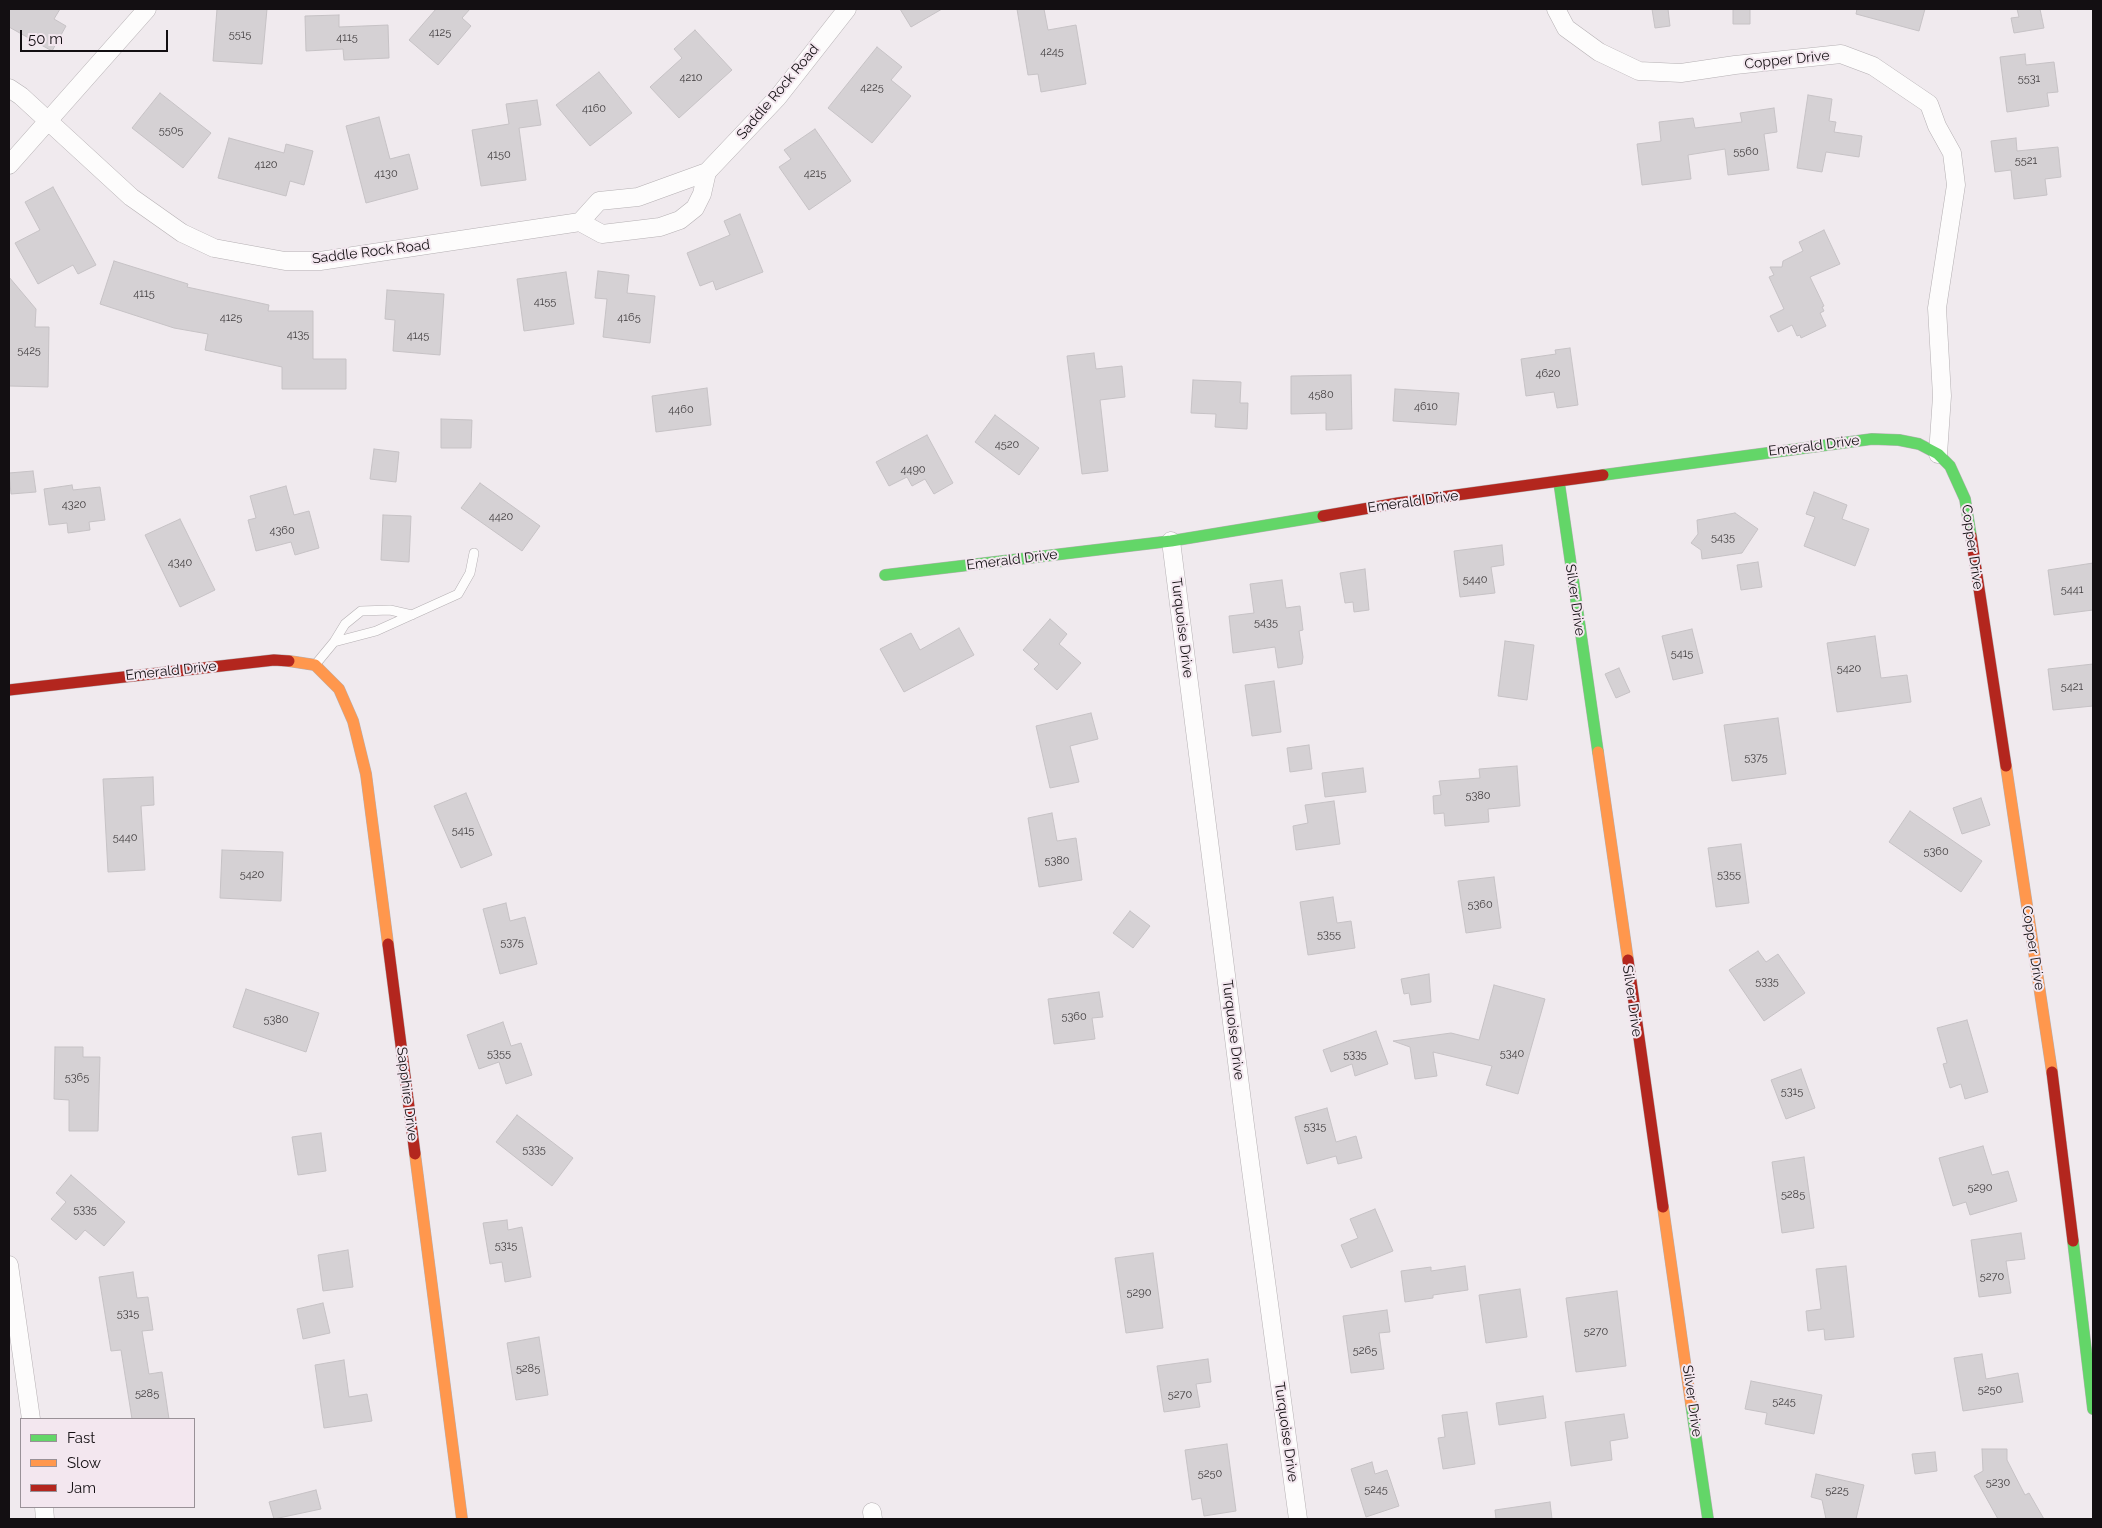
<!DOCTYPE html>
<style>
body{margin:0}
#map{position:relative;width:2102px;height:1528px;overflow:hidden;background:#f0eaee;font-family:Raleway,sans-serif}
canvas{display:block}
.frame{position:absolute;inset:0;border:10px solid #130f12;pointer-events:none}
.legend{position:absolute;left:20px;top:1418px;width:175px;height:90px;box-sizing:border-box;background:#f3e7ef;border:1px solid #999197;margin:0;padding:6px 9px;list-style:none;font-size:15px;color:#130f12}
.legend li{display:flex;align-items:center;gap:10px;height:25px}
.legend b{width:25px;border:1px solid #999197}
.scale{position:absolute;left:20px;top:30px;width:148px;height:22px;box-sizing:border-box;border:2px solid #130f12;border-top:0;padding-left:6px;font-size:15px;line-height:18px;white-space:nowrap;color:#130f12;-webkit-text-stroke:4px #f3e7ef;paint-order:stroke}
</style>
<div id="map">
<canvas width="2102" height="1528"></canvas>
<div class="frame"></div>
<ul class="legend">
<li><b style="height:6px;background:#63d668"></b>Fast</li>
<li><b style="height:6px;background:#ff974d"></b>Slow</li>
<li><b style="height:6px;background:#b3261e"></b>Jam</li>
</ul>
<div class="scale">50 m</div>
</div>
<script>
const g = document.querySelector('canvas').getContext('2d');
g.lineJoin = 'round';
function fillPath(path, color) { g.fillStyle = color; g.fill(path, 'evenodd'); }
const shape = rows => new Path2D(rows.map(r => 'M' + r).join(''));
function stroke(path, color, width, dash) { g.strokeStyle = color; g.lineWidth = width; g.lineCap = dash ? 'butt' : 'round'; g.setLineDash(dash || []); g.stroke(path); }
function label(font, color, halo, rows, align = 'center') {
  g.font = font + ' Raleway,sans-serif'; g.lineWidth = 4; g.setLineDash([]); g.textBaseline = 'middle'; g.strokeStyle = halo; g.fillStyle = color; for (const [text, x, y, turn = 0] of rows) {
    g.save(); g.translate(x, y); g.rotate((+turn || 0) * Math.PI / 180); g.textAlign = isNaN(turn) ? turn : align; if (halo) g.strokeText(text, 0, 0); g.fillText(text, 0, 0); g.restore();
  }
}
const building = shape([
 [9,9,60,9,54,19,66,26,52,51,9,27,9,9],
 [217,9,267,9,262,64,213,61,217,9],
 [436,9,470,9,462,18,471,26,438,65,409,40,436,9],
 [900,9,942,9,911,27,900,9],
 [1017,9,1044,9,1048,30,1076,25,1086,84,1041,92,1038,74,1028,75,1017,9],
 [1652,9,1668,9,1670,26,1655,28,1652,9],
 [1733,9,1750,9,1750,24,1733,24,1733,9],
 [1857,9,1925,9,1919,31,1856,14,1857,9],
 [2017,9,2040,9,2044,28,2014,33,2011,18,2019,17,2017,9],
 [339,15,339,27,388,25,389,58,344,60,343,49,306,51,305,16,339,15],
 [695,30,732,70,679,118,650,87,682,58,674,49,695,30],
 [877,47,902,67,891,80,911,96,872,143,828,108,877,47],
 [2025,54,2026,65,2054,62,2058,92,2047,93,2049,106,2007,112,2000,57,2025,54],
 [599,72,632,113,590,146,556,105,599,72],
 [160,93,211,133,183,168,132,128,160,93],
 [1808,95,1832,99,1829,121,1836,122,1834,132,1862,136,1859,157,1826,152,1822,172,1797,168,1808,95],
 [537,100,541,125,519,128,526,180,481,186,472,130,509,124,506,104,537,100],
 [1774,108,1777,132,1764,134,1769,170,1728,175,1725,149,1688,155,1691,179,1642,185,1637,144,1661,141,1659,122,1693,118,1695,128,1742,122,1740,113,1774,108],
 [379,117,390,159,409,154,418,189,366,203,346,126,379,117],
 [815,129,851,181,809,210,779,167,791,159,784,150,815,129],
 [229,138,284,153,286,144,313,151,304,185,290,181,286,196,218,178,229,138],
 [2016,138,2017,151,2058,147,2061,177,2045,179,2047,195,2014,199,2011,170,1995,172,1991,141,2016,138],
 [53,187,96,265,78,274,73,265,38,284,15,243,40,230,25,202,53,187],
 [740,214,763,272,716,290,713,281,700,286,687,253,730,235,724,221,740,214],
 [1824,230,1840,264,1810,277,1824,306,1822,307,1824,311,1820,313,1826,326,1801,338,1800,335,1797,336,1792,325,1778,332,1770,316,1784,309,1769,277,1774,275,1770,267,1782,267,1783,261,1803,251,1799,242,1824,230],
 [114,261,188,284,187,287,269,305,268,311,313,311,313,359,346,359,346,389,282,389,282,367,205,350,208,334,174,328,100,304,114,261],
 [598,271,629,275,627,293,655,296,650,343,603,337,607,299,595,298,598,271],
 [566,272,574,324,524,331,517,279,566,272],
 [9,277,36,309,35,327,49,327,48,387,9,386,9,277],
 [387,290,444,294,440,355,393,351,395,320,385,319,387,290],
 [1570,348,1578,405,1557,408,1554,392,1526,396,1521,359,1556,354,1555,350,1570,348],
 [1094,353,1096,369,1122,366,1125,397,1100,400,1108,471,1082,474,1067,356,1094,353],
 [1351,375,1352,429,1326,430,1326,413,1291,414,1291,376,1351,375],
 [1193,380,1241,382,1240,403,1248,403,1247,429,1215,427,1216,414,1191,413,1193,380],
 [707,388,711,425,656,432,652,396,707,388],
 [1395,389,1459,393,1456,425,1393,421,1395,389],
 [995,415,1039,448,1019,475,975,442,995,415],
 [441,419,472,420,471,448,441,448,441,419],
 [927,435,953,483,934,494,925,479,912,486,907,477,889,486,876,462,927,435],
 [374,449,399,452,396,482,370,479,374,449],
 [33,471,36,492,11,494,9,473,33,471],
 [480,483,540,526,522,551,461,508,480,483],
 [72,485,73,490,100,487,105,520,89,522,90,530,68,533,67,523,49,525,44,489,72,485],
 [286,486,294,515,309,511,319,548,295,555,291,542,256,551,248,520,256,518,250,496,286,486],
 [1814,492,1847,505,1842,519,1869,529,1855,566,1804,546,1815,517,1806,514,1814,492],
 [1735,513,1758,529,1742,553,1702,559,1701,550,1691,543,1698,534,1697,520,1735,513],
 [383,515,411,516,409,562,381,560,383,515],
 [180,519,215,590,180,607,145,535,180,519],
 [1502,545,1504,565,1491,567,1495,593,1460,597,1454,551,1502,545],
 [1758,562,1762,587,1741,590,1737,565,1758,562],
 [2093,563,2093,610,2054,615,2048,570,2093,563],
 [1365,569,1369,610,1354,612,1353,602,1345,603,1340,573,1365,569],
 [1282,580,1286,608,1300,606,1303,630,1299,631,1303,657,1302,664,1278,668,1275,647,1233,653,1229,616,1254,613,1250,584,1282,580],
 [1050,619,1067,634,1059,644,1081,663,1057,690,1034,669,1039,664,1023,650,1050,619],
 [959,628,974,655,904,692,880,649,911,633,920,650,959,628],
 [1692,629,1703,673,1673,680,1662,636,1692,629],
 [1875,636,1881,678,1907,675,1911,702,1837,712,1827,643,1875,636],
 [1505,641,1534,645,1527,700,1498,696,1505,641],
 [2093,664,2093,706,2053,710,2048,669,2093,664],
 [1619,668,1630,692,1616,698,1605,674,1619,668],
 [1274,681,1281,732,1252,736,1245,685,1274,681],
 [1091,713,1098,739,1070,746,1079,782,1050,788,1036,726,1091,713],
 [1778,718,1786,774,1732,781,1724,725,1778,718],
 [1309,745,1312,769,1290,772,1287,748,1309,745],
 [1517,766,1520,806,1488,809,1489,822,1445,826,1444,813,1434,814,1433,796,1441,795,1439,781,1480,778,1479,769,1517,766],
 [1363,768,1366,792,1325,797,1322,773,1363,768],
 [153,777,154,805,141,806,145,870,108,872,103,779,153,777],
 [466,793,492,855,461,868,434,806,466,793],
 [1981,798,1990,825,1962,834,1953,808,1981,798],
 [1334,801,1340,844,1296,850,1293,826,1308,823,1305,805,1334,801],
 [1910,811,1982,861,1961,892,1889,842,1910,811],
 [1052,813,1057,841,1076,838,1082,880,1039,887,1028,818,1052,813],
 [1741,844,1749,903,1716,907,1708,848,1741,844],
 [222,850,283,852,281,901,220,898,222,850],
 [1494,877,1501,928,1466,933,1458,881,1494,877],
 [1333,897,1337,923,1351,921,1355,948,1308,955,1300,902,1333,897],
 [506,903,510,921,525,917,537,964,500,974,483,909,506,903],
 [1130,911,1150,926,1133,948,1113,933,1130,911],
 [1758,951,1766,962,1778,954,1805,993,1764,1021,1729,970,1758,951],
 [1429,974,1431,1002,1411,1005,1409,993,1404,994,1401,979,1429,974],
 [1494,985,1545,999,1518,1094,1486,1085,1492,1066,1433,1052,1437,1076,1415,1079,1410,1047,1393,1041,1451,1033,1479,1040,1494,985],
 [246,989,319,1013,306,1052,233,1027,246,989],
 [1099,992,1103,1017,1092,1018,1095,1039,1054,1044,1048,999,1099,992],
 [1967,1020,1988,1092,1965,1099,1961,1084,1950,1088,1943,1064,1947,1063,1937,1028,1967,1020],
 [503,1022,511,1046,521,1043,532,1075,506,1084,499,1062,479,1069,467,1035,503,1022],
 [1376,1031,1388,1064,1355,1076,1352,1064,1331,1072,1323,1050,1376,1031],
 [55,1047,83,1047,83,1057,100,1057,98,1131,69,1131,69,1100,54,1099,55,1047],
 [1801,1069,1815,1108,1786,1119,1771,1080,1801,1069],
 [1327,1108,1336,1142,1356,1136,1362,1158,1338,1164,1336,1156,1307,1164,1295,1117,1327,1108],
 [517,1115,573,1158,552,1186,496,1142,517,1115],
 [321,1133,326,1171,298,1175,292,1137,321,1133],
 [1983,1146,1992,1175,2008,1171,2017,1201,1970,1215,1966,1202,1953,1206,1939,1158,1983,1146],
 [1804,1157,1814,1228,1782,1233,1772,1162,1804,1157],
 [71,1175,125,1222,104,1246,85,1230,76,1240,51,1219,66,1202,56,1193,71,1175],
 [1375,1209,1393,1251,1351,1268,1341,1245,1358,1238,1350,1219,1375,1209],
 [507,1220,508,1230,522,1227,531,1277,505,1282,502,1262,490,1264,483,1223,507,1220],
 [2021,1233,2025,1259,2006,1261,2011,1293,1979,1297,1971,1240,2021,1233],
 [348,1250,353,1287,323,1291,318,1255,348,1250],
 [1153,1253,1163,1328,1126,1333,1115,1258,1153,1253],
 [1465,1266,1468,1290,1433,1295,1433,1298,1405,1302,1401,1271,1431,1267,1431,1271,1465,1266],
 [1846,1266,1854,1337,1825,1340,1824,1329,1808,1331,1806,1311,1821,1309,1816,1269,1846,1266],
 [133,1272,137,1298,148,1297,153,1330,142,1331,149,1374,162,1372,169,1419,132,1419,121,1350,111,1351,99,1277,133,1272],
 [1520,1289,1527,1337,1486,1343,1479,1295,1520,1289],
 [1617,1291,1626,1366,1576,1372,1566,1298,1617,1291],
 [323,1303,330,1333,303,1339,297,1309,323,1303],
 [1387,1310,1390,1332,1379,1333,1384,1369,1351,1373,1343,1316,1387,1310],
 [539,1337,548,1395,516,1400,507,1343,539,1337],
 [1982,1354,1986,1379,2018,1373,2023,1402,1963,1411,1954,1358,1982,1354],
 [1208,1359,1211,1382,1196,1384,1200,1407,1164,1412,1157,1366,1208,1359],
 [344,1360,349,1397,367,1394,372,1421,324,1428,315,1365,344,1360],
 [1751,1381,1822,1395,1814,1434,1765,1424,1767,1413,1745,1409,1751,1381],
 [1543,1396,1546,1418,1499,1425,1496,1403,1543,1396],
 [1467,1412,1475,1464,1443,1469,1438,1438,1445,1437,1442,1415,1467,1412],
 [1624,1414,1628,1438,1610,1441,1612,1460,1571,1466,1565,1422,1624,1414],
 [1227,1444,1236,1511,1204,1516,1201,1498,1192,1500,1185,1450,1227,1444],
 [1982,1449,2007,1449,2007,1460,2025,1495,2029,1493,2044,1519,1998,1519,1974,1476,1983,1471,1982,1449],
 [1935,1452,1937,1471,1915,1474,1912,1454,1935,1452],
 [1372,1462,1375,1474,1387,1470,1399,1506,1366,1517,1351,1469,1372,1462],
 [1816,1474,1864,1485,1856,1519,1826,1519,1822,1500,1811,1497,1816,1474],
 [316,1490,321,1509,274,1519,269,1502,316,1490],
 [1550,1502,1552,1519,1496,1519,1495,1510,1550,1502]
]);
const lane = shape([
 [334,642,376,631,458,594,470,573,474,553],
 [315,665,334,642,345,624,361,611,390,610,412,615]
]);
const street = shape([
 [1556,9,1566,28,1599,52,1639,71,1681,73,1735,65,1841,54,1873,66,1929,104,1937,126,1952,153,1956,185,1937,308,1942,396,1938,454],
 [9,88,21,96,131,197,182,233,214,248,285,261,320,261,580,222,602,234,660,227,680,220,695,208,702,194,707,172],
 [9,165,147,9],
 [580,222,599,201,638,197,707,172,778,97,847,9],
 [1171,541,1245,1125,1298,1519],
 [9,1265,31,1419],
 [44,1507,45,1519],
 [872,1512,873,1519]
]);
const fast = shape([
 [1603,475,1872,439,1899,440,1919,444,1938,454,1950,466,1965,499,1971,536],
 [1559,482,1598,752],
 [885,575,1171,541,1323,516],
 [2073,1241,2093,1409],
 [1691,1404,1708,1519]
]);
const slow = shape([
 [289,661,315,665,339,689,353,721,366,774,388,944],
 [1598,752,1628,960],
 [2006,766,2052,1072],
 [415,1154,462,1519],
 [1663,1207,1691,1404]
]);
const jam = shape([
 [1323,516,1398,503,1603,475],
 [1971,536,2006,766],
 [9,690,274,660,289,661],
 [388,944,415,1154],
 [1628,960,1663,1207],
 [2052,1072,2073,1241]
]);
const numberNames = [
 ["4125",440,33],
 ["5515",240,35],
 ["4115",347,38],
 ["4245",1052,52],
 ["4210",691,78],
 ["5531",2029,79],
 ["4225",872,88],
 ["4160",594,109],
 ["5505",171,131],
 ["5560",1746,152],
 ["4150",499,155],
 ["5521",2026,161],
 ["4120",266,165],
 ["4130",386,174],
 ["4215",815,174],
 ["4115",144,294],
 ["4155",545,302],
 ["4125",231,318],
 ["4165",629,318],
 ["4135",298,335],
 ["4145",418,336],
 ["5425",29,351],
 ["4620",1548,374],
 ["4580",1321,395],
 ["4610",1426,407],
 ["4460",681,410],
 ["4520",1007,445],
 ["4490",913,470],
 ["4320",74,505],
 ["4420",501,517],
 ["4360",282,531],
 ["5435",1723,538],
 ["4340",180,563],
 ["5440",1475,580],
 ["5441",2072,590],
 ["5435",1266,623],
 ["5415",1682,654],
 ["5420",1849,669],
 ["5421",2072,687],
 ["5375",1756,758],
 ["5380",1478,796],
 ["5415",463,831],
 ["5440",125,838],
 ["5360",1936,852],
 ["5380",1057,861],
 ["5420",252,875],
 ["5355",1729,875],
 ["5360",1480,905],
 ["5355",1329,935],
 ["5375",512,943],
 ["5335",1767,982],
 ["5360",1074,1017],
 ["5380",276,1020],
 ["5355",499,1054],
 ["5340",1512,1054],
 ["5335",1355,1055],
 ["5365",77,1078],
 ["5315",1792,1092],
 ["5315",1315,1127],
 ["5335",534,1150],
 ["5290",1980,1188],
 ["5285",1793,1195],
 ["5335",85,1210],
 ["5315",506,1246],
 ["5270",1992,1277],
 ["5290",1139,1293],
 ["5315",128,1314],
 ["5270",1596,1332],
 ["5265",1365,1351],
 ["5285",528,1369],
 ["5250",1990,1390],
 ["5285",147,1394],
 ["5270",1180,1395],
 ["5245",1784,1402],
 ["5250",1210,1474],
 ["5230",1998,1483],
 ["5245",1376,1490],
 ["5225",1837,1491]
];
const streetNames = [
 ["Copper Drive",1787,60,-6],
 ["Saddle Rock Road",778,92,-50],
 ["Saddle Rock Road",371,252,-7],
 ["Emerald Drive",1814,446,-7],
 ["Emerald Drive",1413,502,-8],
 ["Copper Drive",1972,547,82],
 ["Emerald Drive",1012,560,-7],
 ["Silver Drive",1575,600,82],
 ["Turquoise Drive",1182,628,83],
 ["Emerald Drive",171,671,-6],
 ["Copper Drive",2033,948,81],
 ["Silver Drive",1632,1001,82],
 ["Turquoise Drive",1233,1030,83],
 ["Sapphire Drive",407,1094,83],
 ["Silver Drive",1692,1401,82],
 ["Turquoise Drive",1286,1432,82]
];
fillPath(building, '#d5d1d4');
stroke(building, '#c6c2c5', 1);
stroke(lane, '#b5b0b3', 10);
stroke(street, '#b5b0b3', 19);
stroke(fast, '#b5b0b3', 12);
stroke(slow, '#b5b0b3', 12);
stroke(jam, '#b5b0b3', 12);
stroke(lane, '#fdfcfc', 9);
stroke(street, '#fdfcfc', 18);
stroke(fast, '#63d668', 11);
stroke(slow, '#ff974d', 11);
stroke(jam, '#b3261e', 11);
label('11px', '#444042', null, numberNames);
label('14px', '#130f12', '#f3e7ef', streetNames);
</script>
